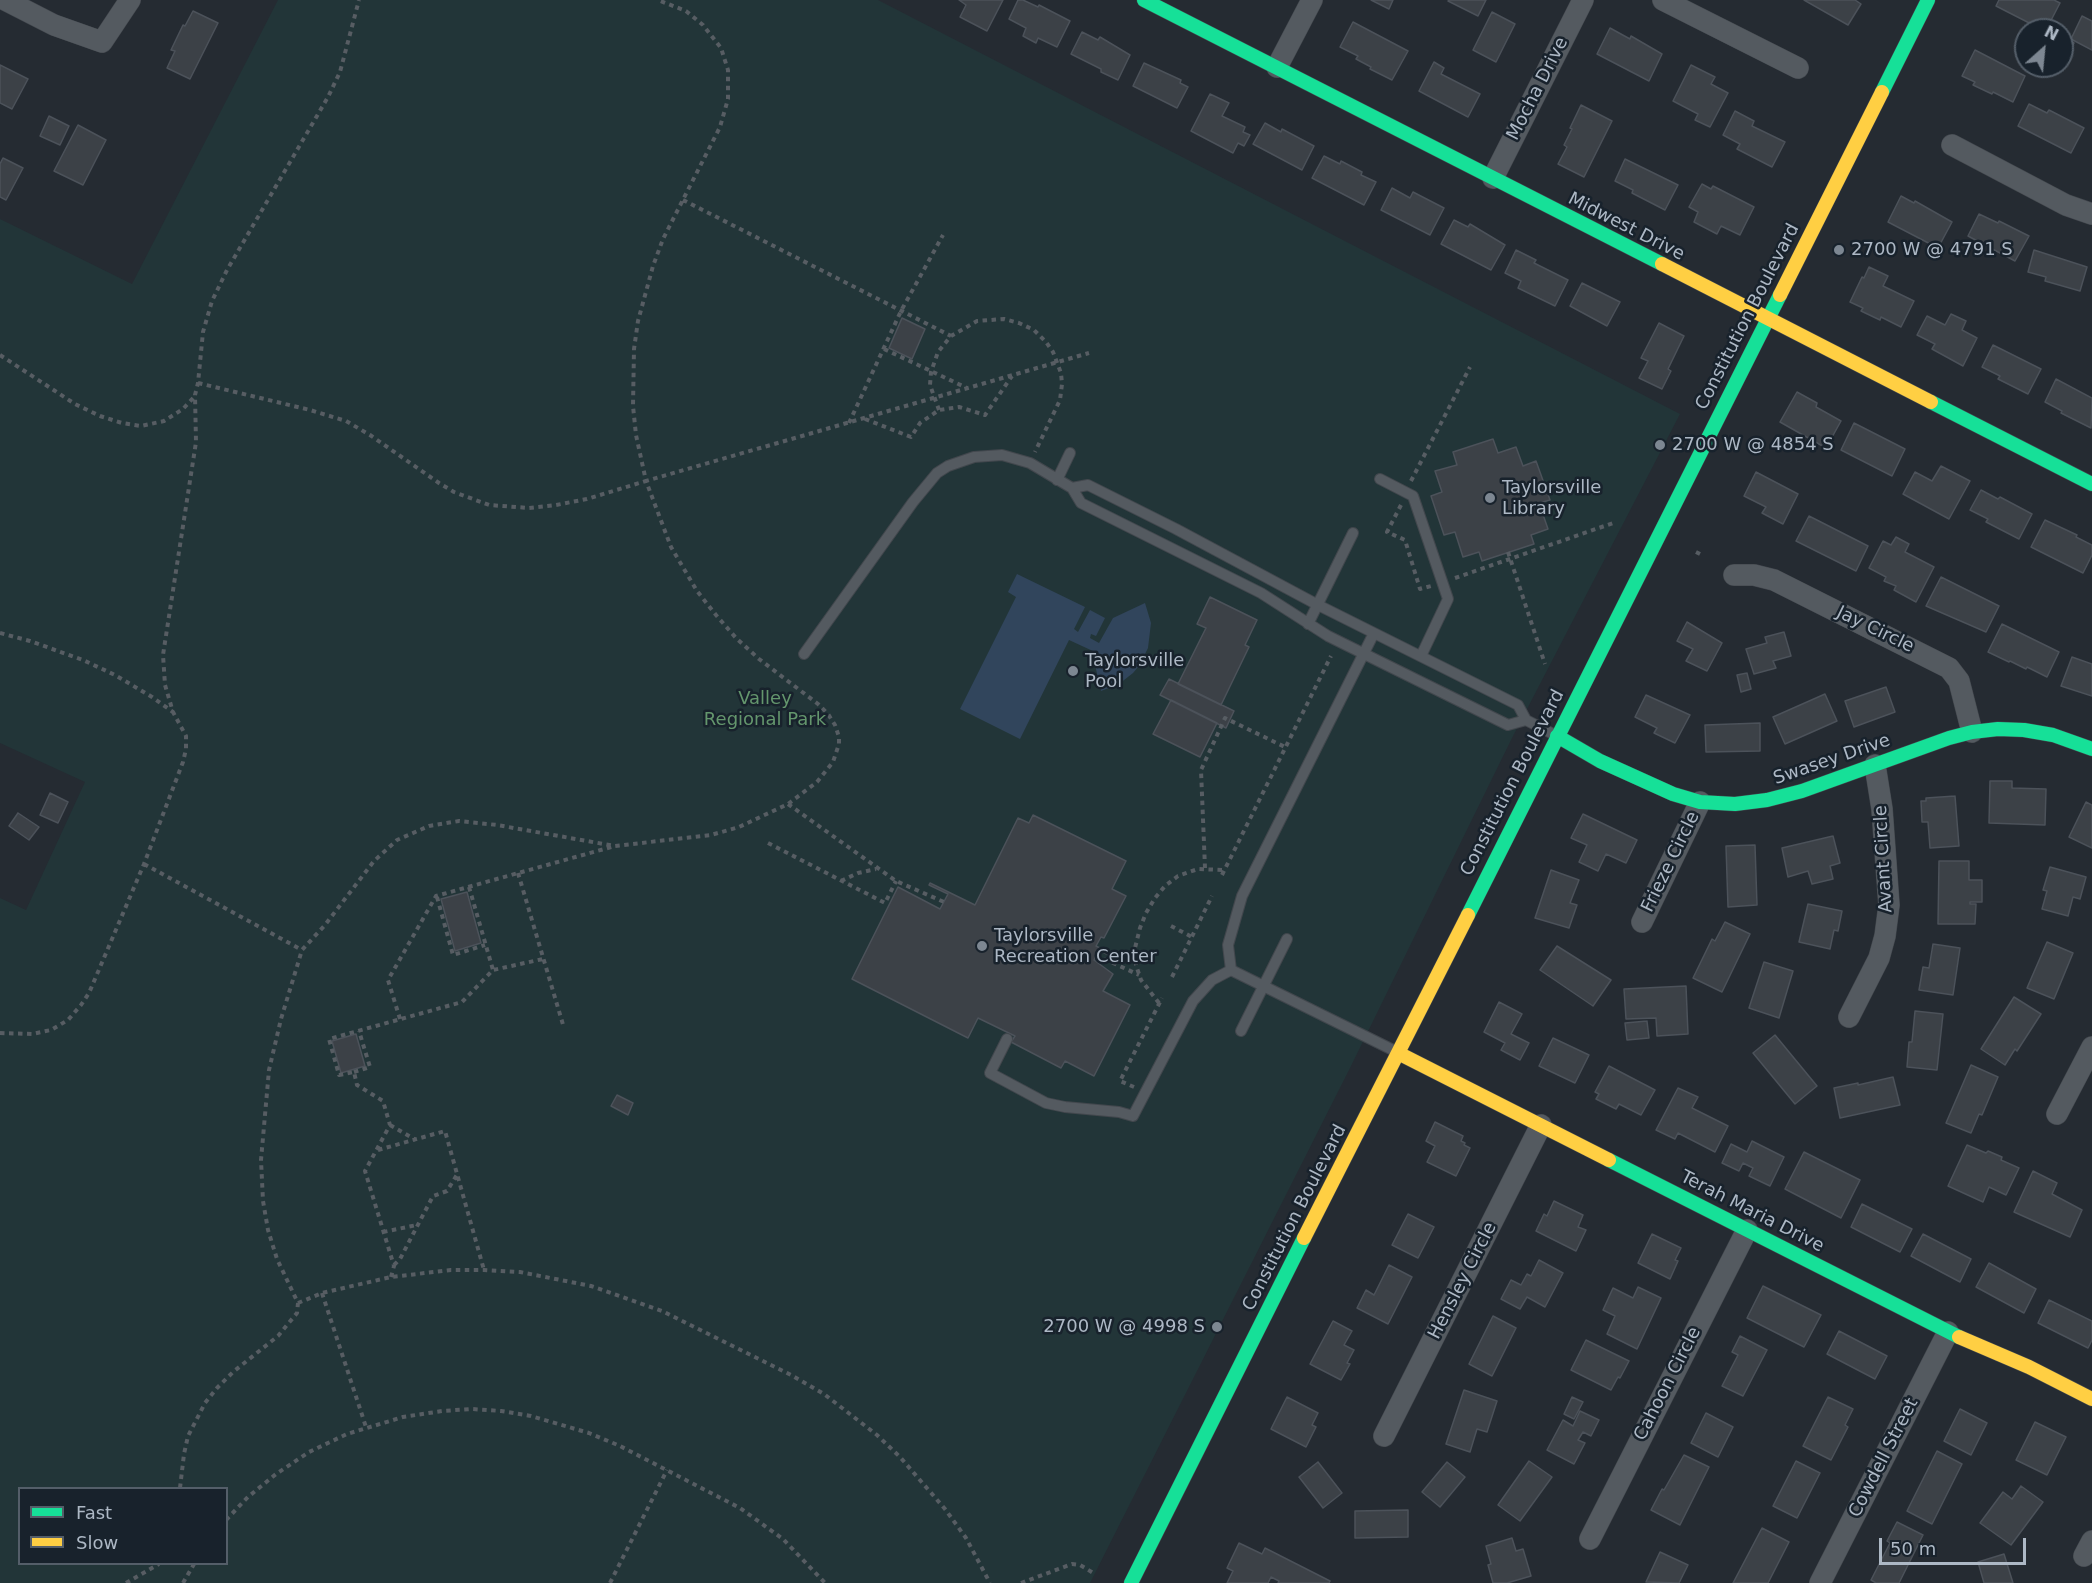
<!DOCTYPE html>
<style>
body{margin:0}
#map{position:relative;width:2092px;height:1583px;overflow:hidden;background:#252b32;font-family:"DejaVu Sans",sans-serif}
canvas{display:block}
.legend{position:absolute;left:18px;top:1487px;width:210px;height:78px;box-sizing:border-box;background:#18222c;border:2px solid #545e69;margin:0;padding:8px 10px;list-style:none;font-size:18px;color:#adb8c5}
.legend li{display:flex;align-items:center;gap:12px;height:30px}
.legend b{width:30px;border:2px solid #545e69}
.north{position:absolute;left:2014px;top:18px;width:60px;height:60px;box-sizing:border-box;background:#18222c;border:2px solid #545e69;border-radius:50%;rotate:27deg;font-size:16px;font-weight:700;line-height:24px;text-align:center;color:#adb8c5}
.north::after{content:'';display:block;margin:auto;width:21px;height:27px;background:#7d8792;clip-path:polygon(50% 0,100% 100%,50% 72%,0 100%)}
.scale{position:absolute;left:1879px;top:1538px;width:147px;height:27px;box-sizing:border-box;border:3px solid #adb8c5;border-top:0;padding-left:8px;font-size:18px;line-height:21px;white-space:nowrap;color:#adb8c5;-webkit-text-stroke:4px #18222c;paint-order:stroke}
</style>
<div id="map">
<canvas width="2092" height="1583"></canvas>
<ul class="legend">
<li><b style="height:8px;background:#16e098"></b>Fast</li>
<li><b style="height:8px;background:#ffcf43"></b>Slow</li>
</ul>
<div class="north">N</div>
<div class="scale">50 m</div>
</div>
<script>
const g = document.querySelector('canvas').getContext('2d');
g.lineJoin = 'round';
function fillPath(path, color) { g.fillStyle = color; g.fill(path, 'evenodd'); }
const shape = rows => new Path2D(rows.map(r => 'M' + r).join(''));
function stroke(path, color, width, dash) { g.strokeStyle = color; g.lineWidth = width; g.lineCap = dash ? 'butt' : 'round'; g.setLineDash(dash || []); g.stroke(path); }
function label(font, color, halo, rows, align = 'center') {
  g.font = font + ' "DejaVu Sans",sans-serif'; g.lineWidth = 5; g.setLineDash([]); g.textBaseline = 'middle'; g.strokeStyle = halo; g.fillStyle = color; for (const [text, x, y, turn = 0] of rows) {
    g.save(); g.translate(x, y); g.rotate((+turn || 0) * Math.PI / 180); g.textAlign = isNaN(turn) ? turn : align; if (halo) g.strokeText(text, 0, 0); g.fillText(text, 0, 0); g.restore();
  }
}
const green = shape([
 [278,0,878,0,1680,414,1512,738,1350,1068,1090,1583,0,1583,0,898,26,910,85,782,0,743,0,219,132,284],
 [20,1488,226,1488,226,1564,20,1564]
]);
const water = shape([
 [1017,574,1085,607,1074,629,1078,632,1090,610,1105,618,1096,636,1091,634,1090,638,1099,643,1113,618,1145,603,1151,623,1148,648,1139,666,1133,673,1119,684,1101,691,1093,656,1095,652,1069,640,1020,739,960,709,1016,597,1008,592]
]);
const building = shape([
 [959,0,1003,0,987,31,960,17,966,5,959,0],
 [1018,0,1023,0,1038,7,1039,5,1070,21,1057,47,1038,38,1036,43,1023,36,1026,28,1009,19,1018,0],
 [1371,0,1393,0,1389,9,1371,0],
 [1449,0,1486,0,1478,16,1448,1,1449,0],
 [1804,0,1855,0,1861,4,1848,25,1804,0],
 [1999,0,2054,0,2060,3,2046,30,2043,30,1996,6,1999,0],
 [193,11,218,23,190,79,167,68,175,51,171,50,183,25,185,26,193,11],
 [1492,12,1515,24,1496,62,1473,50,1492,12],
 [2082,16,2092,21,2092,50,2071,39,2082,16],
 [1353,22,1408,51,1392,80,1370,69,1371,67,1356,59,1358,56,1340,47,1353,22],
 [1610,28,1630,39,1631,36,1662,54,1649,81,1597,54,1610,28],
 [1082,32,1098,40,1100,37,1130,55,1118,80,1101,72,1101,69,1071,54,1082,32],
 [2062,37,2074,43,2063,64,2062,64,2062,37],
 [1975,50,2025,76,2013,102,1993,92,1992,94,1973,85,1975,82,1962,76,1975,50],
 [1434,62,1444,68,1441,74,1480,94,1468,117,1419,91,1434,62],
 [1144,63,1181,80,1180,83,1188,87,1177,108,1133,86,1144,63],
 [0,65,28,79,12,109,0,103,0,65],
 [1691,65,1715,77,1711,84,1728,93,1710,127,1695,120,1698,114,1673,101,1691,65],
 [1210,94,1229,103,1222,116,1245,127,1243,132,1250,135,1244,146,1238,143,1233,153,1191,131,1210,94],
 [2029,104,2047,113,2049,110,2084,128,2071,153,2018,126,2029,104],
 [1581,105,1612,121,1584,177,1558,164,1567,147,1564,145,1572,129,1570,128,1581,105],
 [1735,111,1754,121,1752,126,1785,142,1772,167,1737,149,1740,144,1723,135,1735,111],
 [49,116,69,126,60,145,40,136,49,116],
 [1265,123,1281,132,1282,129,1314,146,1302,170,1253,144,1265,123],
 [78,125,106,140,83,185,54,171,78,125],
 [1324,156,1340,164,1341,161,1362,172,1361,175,1376,182,1364,205,1312,178,1324,156],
 [3,158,23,168,6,200,0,197,0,164,3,158],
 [1625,159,1678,185,1665,210,1632,193,1633,190,1615,181,1625,159],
 [1702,184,1711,189,1713,186,1754,207,1740,235,1721,226,1717,234,1694,222,1698,212,1689,207,1702,184],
 [1392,188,1410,198,1413,192,1444,208,1430,235,1381,210,1392,188],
 [1901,196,1914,203,1915,201,1952,222,1938,248,1888,222,1901,196],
 [1979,214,1998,223,1999,221,2029,236,2015,261,1968,236,1979,214],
 [1454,220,1468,227,1470,224,1505,245,1491,270,1441,244,1454,220],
 [1516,250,1536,260,1534,263,1568,280,1555,306,1518,288,1521,281,1505,273,1516,250],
 [2034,250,2087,267,2080,291,2045,281,2046,277,2028,272,2034,250],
 [1869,267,1888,276,1883,286,1914,301,1901,327,1881,317,1880,320,1861,311,1863,308,1850,302,1862,277,1864,278,1869,267],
 [1582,283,1620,302,1607,326,1570,306,1582,283],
 [1951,314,1966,321,1962,330,1977,338,1963,366,1932,349,1935,344,1917,335,1927,316,1945,325,1951,314],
 [902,318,925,329,912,359,889,348,902,318],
 [1659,323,1684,336,1668,369,1671,371,1662,389,1639,378,1648,361,1641,358,1659,323],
 [1993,345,2041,369,2028,394,1998,379,2000,376,1982,367,1993,345],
 [2056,379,2092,398,2091,428,2061,413,2062,411,2045,402,2056,379],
 [1797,392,1817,403,1816,407,1841,421,1826,448,1780,422,1797,392],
 [1854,423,1905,449,1892,476,1841,450,1854,423],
 [1493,439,1498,453,1516,447,1523,466,1536,461,1550,500,1539,503,1548,529,1531,535,1534,544,1482,561,1479,552,1463,557,1455,532,1444,535,1431,496,1442,492,1435,471,1457,465,1453,452,1493,439],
 [1941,466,1970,481,1949,519,1903,494,1915,472,1932,481,1941,466],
 [1756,472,1798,494,1783,524,1762,513,1766,507,1744,496,1756,472],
 [1981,490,1998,499,2000,497,2032,514,2019,539,1986,522,1988,519,1970,510,1981,490],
 [1809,516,1868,546,1856,571,1796,541,1809,516],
 [2045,520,2077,535,2076,537,2092,545,2092,555,2083,573,2031,547,2045,520],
 [1896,537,1909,544,1905,552,1934,567,1916,602,1894,590,1896,586,1884,581,1886,577,1869,568,1883,541,1891,545,1896,537],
 [1941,577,1999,606,1986,632,1926,606,1941,577],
 [1210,597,1257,620,1245,645,1249,647,1221,705,1178,684,1206,628,1197,624,1210,597],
 [1687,622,1722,643,1707,671,1686,661,1693,649,1677,641,1687,622],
 [2002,624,2059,652,2047,677,2027,667,2026,669,2010,661,2009,662,1988,652,2002,624],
 [1784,632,1791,656,1773,661,1776,668,1754,674,1746,649,1767,643,1765,637,1784,632],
 [2072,657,2092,664,2092,696,2061,686,2072,657],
 [1747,673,1751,689,1741,692,1737,675,1747,673],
 [1169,679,1234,711,1226,728,1160,695,1169,679],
 [1886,687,1895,712,1854,727,1845,701,1886,687],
 [1825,694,1837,721,1785,744,1773,717,1825,694],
 [1646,695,1690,715,1675,743,1654,733,1657,728,1635,717,1646,695],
 [1171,700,1217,723,1200,757,1153,734,1171,700],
 [1760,723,1760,751,1706,752,1705,725,1760,723],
 [1990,781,2012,781,2012,788,2046,789,2045,825,1989,823,1990,781],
 [50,793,68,802,58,823,40,815,50,793],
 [1955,796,1959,846,1930,848,1928,822,1922,822,1921,801,1926,801,1926,798,1955,796],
 [2086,802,2092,805,2092,848,2069,837,2086,802],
 [18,813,39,827,29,840,9,826,18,813],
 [1583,814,1637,840,1626,863,1606,854,1598,871,1579,862,1587,845,1571,838,1583,814],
 [1033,815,1126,861,1112,889,1126,896,1104,938,1101,937,1096,946,1121,959,1120,961,1099,950,1094,960,1113,974,1103,991,1130,1005,1094,1076,1065,1061,1061,1068,1011,1042,1015,1036,978,1018,968,1038,852,979,898,887,940,909,948,894,929,885,930,883,975,905,1018,818,1029,823,1033,815],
 [1833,836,1840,863,1830,866,1833,879,1812,884,1808,871,1788,877,1782,848,1833,836],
 [1755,845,1757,905,1728,907,1726,846,1755,845],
 [1939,861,1969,861,1969,880,1982,880,1982,902,1970,902,1970,904,1976,904,1975,924,1938,924,1939,861],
 [2050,867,2086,877,2080,899,2073,897,2068,916,2042,909,2047,891,2043,890,2050,867],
 [1551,870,1579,880,1570,903,1577,905,1569,928,1535,918,1551,870],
 [467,892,481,943,455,951,441,899,467,892],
 [1808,904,1842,911,1838,931,1834,930,1830,949,1799,942,1808,904],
 [1725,922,1750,934,1722,992,1693,978,1712,939,1715,941,1725,922],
 [2047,942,2073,953,2054,999,2027,988,2047,942],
 [1933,944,1960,948,1953,995,1919,990,1923,967,1929,968,1933,944],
 [1557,946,1611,980,1593,1006,1540,970,1557,946],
 [1764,962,1793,971,1779,1018,1749,1008,1764,962],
 [1686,986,1688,1034,1657,1036,1656,1018,1626,1019,1624,989,1686,986],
 [2014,997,2041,1014,2017,1051,2015,1049,2005,1065,1981,1049,2014,997],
 [1499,1002,1522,1014,1511,1034,1529,1043,1520,1060,1501,1050,1505,1043,1484,1032,1499,1002],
 [1915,1011,1943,1014,1937,1070,1907,1067,1909,1042,1912,1042,1915,1011],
 [1647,1021,1649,1038,1627,1040,1625,1023,1647,1021],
 [356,1034,365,1066,341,1073,332,1041,356,1034],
 [1775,1035,1817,1086,1795,1104,1753,1053,1775,1035],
 [1553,1038,1589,1055,1575,1083,1539,1066,1553,1038],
 [1971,1065,1998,1077,1982,1115,1979,1114,1971,1133,1946,1123,1971,1065],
 [1609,1066,1655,1090,1641,1115,1619,1104,1616,1109,1596,1099,1599,1094,1595,1092,1609,1066],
 [1893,1077,1900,1105,1840,1118,1834,1088,1858,1083,1858,1085,1893,1077],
 [1678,1088,1698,1097,1692,1108,1728,1126,1715,1152,1678,1133,1675,1139,1656,1130,1678,1088],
 [617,1095,633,1103,628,1115,611,1106,617,1095],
 [1435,1122,1463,1136,1461,1141,1465,1143,1464,1145,1470,1148,1456,1176,1427,1162,1435,1146,1426,1141,1435,1122],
 [1752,1141,1784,1157,1770,1186,1749,1176,1753,1168,1743,1163,1739,1171,1722,1163,1731,1144,1747,1152,1752,1141],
 [1967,1145,1986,1153,1988,1151,2002,1157,2001,1160,2019,1168,2006,1195,1989,1187,1983,1202,1948,1186,1967,1145],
 [1804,1152,1860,1180,1841,1218,1785,1189,1804,1152],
 [2033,1171,2057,1183,2052,1194,2082,1210,2070,1237,2014,1212,2033,1171],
 [1554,1201,1583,1215,1578,1227,1586,1230,1576,1251,1536,1231,1544,1214,1547,1216,1554,1201],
 [1862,1204,1912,1229,1900,1252,1851,1227,1862,1204],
 [1408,1214,1434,1227,1418,1258,1392,1245,1408,1214],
 [1652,1234,1681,1248,1675,1260,1678,1261,1670,1279,1638,1263,1652,1234],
 [1923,1234,1971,1259,1960,1282,1911,1256,1923,1234],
 [1539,1260,1563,1273,1545,1307,1527,1297,1520,1309,1501,1299,1511,1280,1521,1285,1527,1274,1531,1276,1539,1260],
 [1989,1263,2036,1289,2024,1313,1976,1287,1989,1263],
 [1389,1265,1412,1277,1388,1324,1357,1308,1366,1290,1374,1295,1389,1265],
 [1763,1286,1821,1315,1804,1347,1747,1318,1763,1286],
 [1638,1287,1661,1298,1637,1349,1607,1334,1615,1316,1603,1310,1613,1288,1633,1298,1638,1287],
 [2049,1300,2092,1321,2092,1340,2088,1348,2038,1323,2049,1300],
 [1493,1316,1516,1328,1492,1376,1469,1364,1493,1316],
 [1333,1321,1352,1331,1344,1345,1354,1350,1347,1363,1350,1364,1341,1380,1310,1364,1333,1321],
 [1839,1331,1887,1356,1875,1379,1827,1354,1839,1331],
 [1740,1336,1767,1350,1743,1396,1722,1386,1738,1355,1732,1352,1740,1336],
 [1586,1340,1629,1361,1620,1378,1618,1377,1611,1390,1571,1370,1586,1340],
 [1464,1390,1497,1401,1487,1432,1477,1429,1470,1452,1446,1444,1464,1390],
 [1287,1397,1318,1413,1312,1425,1316,1427,1306,1447,1271,1429,1287,1397],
 [1572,1397,1583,1402,1574,1419,1564,1414,1572,1397],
 [1828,1397,1853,1409,1845,1425,1848,1427,1831,1460,1803,1446,1828,1397],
 [1960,1409,1987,1423,1971,1455,1944,1441,1960,1409],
 [1580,1411,1599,1420,1591,1436,1583,1432,1578,1440,1585,1443,1574,1464,1547,1450,1563,1420,1573,1426,1580,1411],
 [1706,1413,1733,1427,1718,1457,1691,1443,1706,1413],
 [2035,1422,2066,1437,2047,1475,2016,1460,2035,1422],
 [1937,1451,1962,1464,1932,1524,1907,1511,1937,1451],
 [1684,1455,1709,1467,1680,1525,1651,1510,1662,1489,1664,1490,1684,1455],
 [1529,1461,1552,1477,1520,1521,1498,1505,1529,1461],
 [1796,1461,1820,1473,1797,1518,1773,1506,1796,1461],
 [1318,1462,1342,1493,1323,1508,1299,1477,1318,1462],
 [1447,1462,1465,1477,1440,1507,1422,1492,1447,1462],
 [2021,1486,2043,1502,2011,1545,1980,1523,2003,1492,2012,1499,2021,1486],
 [1408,1510,1408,1537,1355,1538,1355,1511,1408,1510],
 [1897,1522,1923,1535,1899,1583,1876,1583,1871,1580,1890,1543,1887,1541,1897,1522],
 [1762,1528,1789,1542,1768,1583,1733,1583,1762,1528],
 [1512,1538,1516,1551,1523,1549,1531,1576,1507,1583,1493,1583,1488,1565,1491,1564,1486,1546,1512,1538],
 [1239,1543,1262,1554,1265,1548,1330,1581,1329,1583,1278,1583,1279,1581,1271,1577,1268,1583,1227,1583,1233,1571,1227,1568,1239,1543],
 [1660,1552,1688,1565,1679,1583,1646,1582,1660,1552],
 [2004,1554,2013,1583,1984,1583,1978,1562,2004,1554]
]);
const path = shape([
 [683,200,951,336],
 [884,349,967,388],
 [0,355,75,404,100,416,122,423,141,426,164,421,183,409,195,396],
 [198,383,310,410,346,421,370,435,439,483,454,492,489,505,529,508,556,505,587,499,646,481,636,435,633,406,634,349,638,321,653,266,663,239,720,127,728,99,728,70,721,48,703,25,686,11,658,0],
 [939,410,930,385,931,372,938,352,951,336,977,321,1004,319,1019,323,1034,330,1046,342,1053,352,1061,373,1062,384,1060,400,1035,452],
 [865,419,911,437,920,423,939,410,959,407,985,415,1012,376],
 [849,423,901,311,943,235],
 [1411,481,1470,367],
 [1401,505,1387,532,1405,540,1420,589,1431,586],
 [1508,552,1545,664],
 [1696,552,1700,554],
 [1455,578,1616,522],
 [0,633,30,641,83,660,115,675,152,697,173,712],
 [788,804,896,881,944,902],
 [768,843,885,903,896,881],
 [144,864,302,950],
 [1205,868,1201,770,1225,718,1285,747],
 [518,873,564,1028],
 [1222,875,1331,656],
 [841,881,858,873,876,869],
 [469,887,493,970],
 [437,897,453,955,485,945],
 [1171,926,1192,937],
 [1096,955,1139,975],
 [1172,977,1212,896],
 [1159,1003,1141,980,1136,965,1135,948,1140,928,1146,913,1155,898,1165,886,1178,876,1198,869,1225,870],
 [400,1019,388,980,436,896,615,846],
 [0,1033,32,1034,51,1030,68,1020,81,1005,89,993,144,864,183,762,186,749,186,736,173,712,165,685,163,655,196,442,195,395,198,383,203,332,212,301,227,270,328,97,340,72,359,0],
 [354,1072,370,1067,359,1031],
 [1134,1087,1120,1081,1162,998],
 [390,1125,416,1140],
 [378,1150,445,1131,484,1270],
 [383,1232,417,1225],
 [394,1265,400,1259,433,1196,447,1191,458,1173],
 [391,1277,394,1266,365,1171,390,1125,383,1101,357,1085,354,1072,339,1075,329,1039,462,1002,493,970,543,959],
 [322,1293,366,1427],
 [298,1303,322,1293,391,1277,451,1270,484,1270,520,1272,591,1286,662,1311,791,1375,824,1394,877,1435,900,1457,945,1509,966,1538,990,1583],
 [180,1488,184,1454,188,1436,205,1403,217,1388,233,1372,278,1336,297,1313,298,1303,277,1259,268,1230,263,1201,261,1160,269,1070,281,1019,302,950,325,925,374,861,397,840,429,826,459,821,497,825,615,846,711,835,739,827,788,804,817,782,833,762,839,744,839,737,835,725,828,714,818,704,759,659,736,638,716,615,697,591,671,547,646,481,1089,353],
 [226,1520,248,1497,276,1474,309,1452,347,1434,403,1417,442,1411,472,1409,501,1411,531,1416,589,1433,620,1446,740,1508,783,1539,825,1583],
 [126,1583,159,1564],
 [183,1583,194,1564],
 [610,1583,667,1470],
 [1021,1583,1072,1564,1080,1565,1095,1574]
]);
const lane = shape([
 [1380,479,1413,496,1448,599,1421,656],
 [1057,480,1070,453],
 [1072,488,1088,485,1176,529,1318,605,1518,705,1526,720,1555,735],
 [1308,624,1353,533],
 [804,654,913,502,937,473,948,466,974,457,1002,455,1030,463,1072,488,1081,503,1261,593,1328,636,1508,725,1526,720],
 [1231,970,1395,1051],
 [1241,1031,1287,939],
 [1007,1039,990,1073,1046,1103,1065,1107,1119,1112,1133,1116,1193,1001,1212,980,1231,970,1228,945,1242,896,1374,633]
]);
const street = shape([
 [5,0,54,25,102,42,130,0],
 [1663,0,1798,68],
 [1277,67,1312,0],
 [1952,145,2066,205,2092,214],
 [1493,178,1583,0],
 [1734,575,1754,575,1774,580,1949,668,1959,681,1972,732],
 [1642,922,1700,802],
 [1849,1017,1879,958,1885,936,1889,905,1882,809,1875,765],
 [2057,1114,2092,1047],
 [1384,1436,1541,1125],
 [1590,1539,1747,1230],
 [2084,1556,2092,1541],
 [1820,1583,1948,1332]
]);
const fast = shape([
 [1144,0,1662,264],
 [1882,92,1928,0],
 [1931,402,2092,484],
 [1557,736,1600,761,1673,794,1700,802,1735,804,1767,800,1802,791,1949,738,1972,732,1998,729,2024,730,2053,735,2092,749],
 [1468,915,1780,295],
 [1609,1160,1959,1337],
 [1131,1583,1304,1238]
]);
const slow = shape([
 [1662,264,1931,402],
 [1780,295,1882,92],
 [1398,1053,1609,1160],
 [1304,1238,1468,915],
 [1959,1337,2029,1367,2092,1399]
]);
const markers = [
 [1839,250,6,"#7d8792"],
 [1660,445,6,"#7d8792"],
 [1490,498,6,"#7d8792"],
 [1073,671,6,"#7d8792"],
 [982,946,6,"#7d8792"],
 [1217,1327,6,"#7d8792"]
];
const streetNames = [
 ["Mocha Drive",1538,89,-63],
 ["Midwest Drive",1626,227,27],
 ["Constitution Boulevard",1748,317,-63],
 ["Jay Circle",1875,630,26],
 ["Swasey Drive",1832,760,-19],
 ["Constitution Boulevard",1513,783,-63],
 ["Avant Circle",1884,859,-93],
 ["Frieze Circle",1671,862,-64],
 ["Terah Maria Drive",1752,1212,27],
 ["Constitution Boulevard",1295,1218,-63],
 ["Hensley Circle",1463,1281,-63],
 ["Cahoon Circle",1668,1384,-63],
 ["Cowdell Street",1884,1458,-63]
];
const poiNames = [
 ["2700 W @ 4791 S",1851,250],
 ["2700 W @ 4854 S",1672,445],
 ["Taylorsville",1502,488],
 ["Library",1502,509],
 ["Taylorsville",1085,661],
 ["Pool",1085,682],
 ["Taylorsville",994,936],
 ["Recreation Center",994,957],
 ["2700 W @ 4998 S",1205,1327,"right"]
];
const parkNames = [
 ["Valley",765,699],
 ["Regional Park",765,720]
];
fillPath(green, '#223538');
fillPath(water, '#31455c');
fillPath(building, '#3c4147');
stroke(building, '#4c525a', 1.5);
stroke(lane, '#42474d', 12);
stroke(street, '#42474d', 22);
stroke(fast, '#42474d', 15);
stroke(slow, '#42474d', 15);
stroke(path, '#575d63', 4, [4.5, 4.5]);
stroke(lane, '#545a60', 10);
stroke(street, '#545a60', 21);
stroke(fast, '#16e098', 14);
stroke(slow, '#ffcf43', 14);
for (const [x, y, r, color] of markers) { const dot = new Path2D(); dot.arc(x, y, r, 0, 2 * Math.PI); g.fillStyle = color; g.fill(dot); stroke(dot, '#18222c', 2); }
label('18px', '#adb8c5', '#18222c', streetNames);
label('18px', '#adb8c5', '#18222c', poiNames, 'left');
label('18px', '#64966d', '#18222c', parkNames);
</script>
